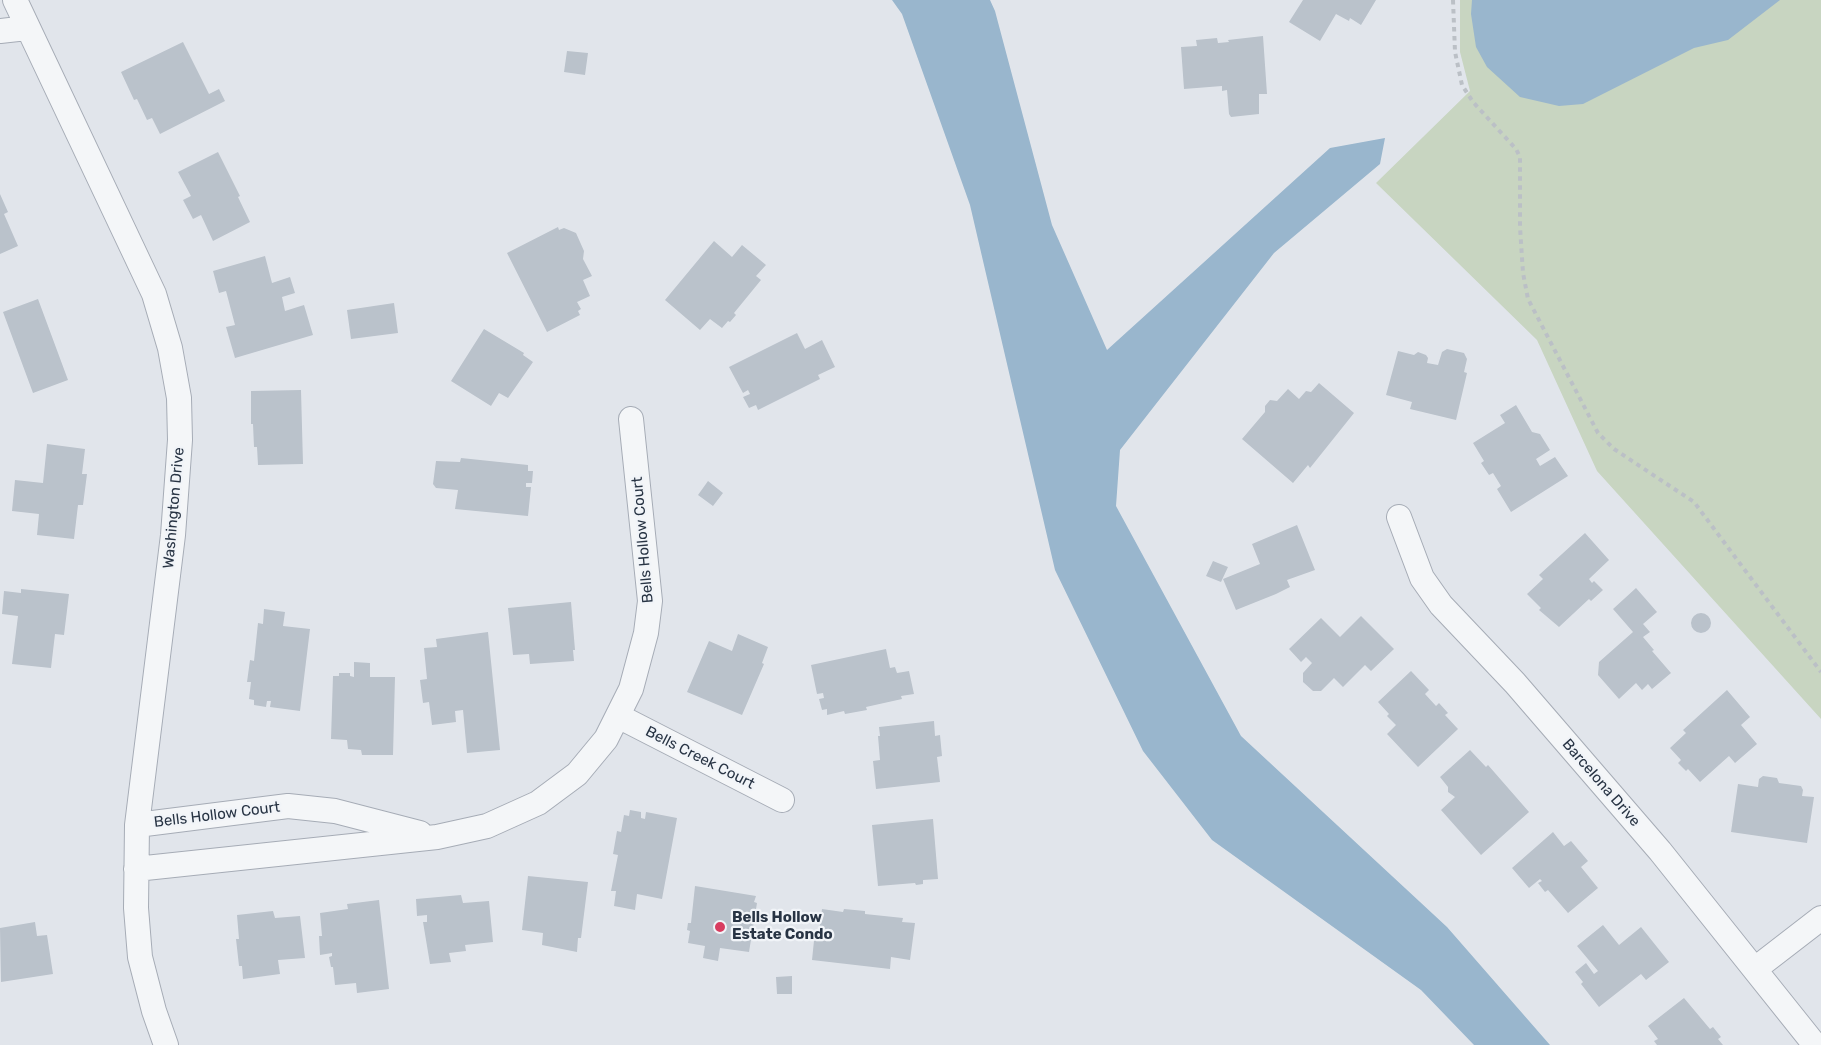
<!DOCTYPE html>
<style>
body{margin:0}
canvas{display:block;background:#e1e5eb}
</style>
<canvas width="1821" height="1045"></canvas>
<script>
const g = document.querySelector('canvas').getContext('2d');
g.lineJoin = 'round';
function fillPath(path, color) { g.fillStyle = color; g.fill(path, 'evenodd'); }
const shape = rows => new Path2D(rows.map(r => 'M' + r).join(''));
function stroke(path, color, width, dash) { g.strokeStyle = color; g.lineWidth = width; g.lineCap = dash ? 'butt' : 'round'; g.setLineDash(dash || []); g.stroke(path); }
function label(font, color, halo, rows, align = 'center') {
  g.font = font + ' Rubik,sans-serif'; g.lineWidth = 4.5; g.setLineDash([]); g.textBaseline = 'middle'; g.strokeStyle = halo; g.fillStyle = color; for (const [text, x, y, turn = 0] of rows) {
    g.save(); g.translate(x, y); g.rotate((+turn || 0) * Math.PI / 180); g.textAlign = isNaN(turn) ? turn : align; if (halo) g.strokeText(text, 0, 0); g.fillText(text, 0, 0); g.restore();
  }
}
const green = shape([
 [1460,0,1821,0,1821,719,1597,471,1537,340,1376,183,1470,91,1460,52]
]);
const water = shape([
 [892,0,990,0,995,11,1052,225,1107,350,1330,148,1385,138,1380,164,1274,253,1120,450,1116,506,1241,736,1447,927,1550,1045,1474,1045,1421,990,1212,840,1143,751,1055,570,970,205,902,14],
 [1472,0,1780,0,1728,40,1694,48,1583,104,1559,106,1520,97,1487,67,1476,47,1471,14]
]);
const building = shape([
 [1303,0,1376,0,1361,25,1350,18,1349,21,1336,14,1320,41,1289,22],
 [1263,36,1267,94,1259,94,1259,114,1231,117,1229,114,1227,90,1222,91,1222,86,1184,89,1181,47,1197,46,1196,40,1217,38,1218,43,1229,42,1228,40],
 [183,42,209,94,219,89,225,101,160,134,152,118,147,120,137,99,134,100,121,72],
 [567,51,588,53,585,75,564,72],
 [218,152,240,196,238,197,250,222,213,241,201,215,193,219,183,200,191,196,178,172],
 [0,194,8,212,4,214,18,246,0,254],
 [558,227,559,230,564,228,576,233,584,251,583,259,592,276,583,280,590,296,577,302,581,309,578,311,580,315,547,332,507,253],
 [714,241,732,257,742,245,766,265,756,276,761,280,734,313,736,315,730,322,728,321,722,328,710,319,700,330,665,300],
 [265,256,272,283,290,277,295,293,282,297,285,311,304,305,313,335,235,358,226,327,235,325,226,291,219,293,213,271],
 [38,299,68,380,33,393,3,312],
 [394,303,398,333,351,339,347,310],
 [484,329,524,353,523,355,533,362,508,398,499,393,491,406,451,381],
 [797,333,805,349,822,340,835,367,818,375,820,379,758,410,756,405,749,408,743,397,750,394,748,390,743,393,729,367],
 [1447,349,1464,353,1467,359,1464,372,1467,373,1456,420,1410,409,1412,402,1386,395,1398,351,1414,355,1418,352,1426,355,1428,358,1427,363,1438,365,1442,352],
 [1319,383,1354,413,1310,468,1308,465,1293,483,1242,439,1265,412,1265,406,1270,400,1277,401,1288,389,1299,399,1306,391,1311,392],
 [301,390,303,464,258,465,257,447,254,447,253,424,251,424,251,391],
 [1516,405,1532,432,1540,434,1550,450,1536,459,1540,466,1555,457,1568,476,1511,512,1497,489,1501,486,1493,473,1489,475,1481,463,1484,461,1473,443,1505,423,1500,415],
 [47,444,85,449,82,474,87,474,83,505,78,505,74,539,37,535,39,514,12,511,15,480,43,483],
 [461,458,528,465,528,471,533,471,532,483,526,483,526,487,531,487,528,516,455,509,458,490,436,488,433,484,436,461,460,462],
 [708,481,723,493,713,506,698,495],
 [1297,525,1315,570,1287,580,1290,587,1276,594,1236,610,1223,579,1260,564,1252,544],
 [1585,533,1609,560,1589,579,1592,583,1594,581,1603,590,1591,601,1589,599,1559,627,1539,610,1541,608,1527,594,1543,579,1539,575],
 [1213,561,1228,567,1221,582,1206,576],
 [1636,588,1657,612,1643,624,1650,632,1643,637,1654,650,1652,651,1671,673,1652,689,1648,684,1642,690,1636,683,1619,699,1598,675,1599,662,1633,632,1613,609],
 [21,589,69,594,64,635,55,634,51,668,12,664,18,616,2,614,4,591,21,593],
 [571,602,575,650,573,650,574,661,530,664,529,654,513,655,508,608],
 [264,609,285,612,283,626,310,629,300,711,270,707,271,701,267,701,266,707,254,705,254,700,249,699,251,682,247,682,250,660,254,661,258,623,263,624],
 '1691 623a10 10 0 1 1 20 0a10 10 0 1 1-20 0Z',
 [1361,616,1394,649,1371,671,1365,665,1343,687,1334,678,1321,691,1313,691,1303,682,1303,673,1312,663,1306,657,1301,662,1289,649,1321,618,1340,637],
 [488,632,500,750,467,753,463,710,455,711,456,722,432,725,429,702,423,703,420,680,427,679,424,648,437,647,436,639],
 [738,634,768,647,762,663,764,664,742,715,687,692,709,641,732,651],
 [886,649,890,668,895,667,897,673,909,671,914,694,901,696,902,699,866,707,867,710,845,714,844,711,827,715,827,709,822,710,819,699,824,698,823,693,817,694,811,665],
 [354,662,370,663,370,677,395,677,393,755,362,755,361,750,348,749,347,740,331,739,333,676,339,676,339,673,350,673,350,676,354,677],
 [1411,671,1429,690,1425,694,1436,706,1439,703,1448,713,1445,715,1458,729,1418,767,1387,734,1396,725,1387,716,1389,714,1378,702],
 [1727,690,1750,717,1741,725,1757,744,1735,763,1729,756,1700,782,1688,769,1686,771,1678,763,1681,760,1670,748,1686,733,1683,730],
 [934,721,935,736,940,735,942,756,937,757,940,782,876,789,873,761,880,760,878,736,880,736,879,727],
 [1470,750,1486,767,1488,765,1529,812,1481,855,1441,810,1455,797,1448,792,1448,787,1440,777],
 [1763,776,1777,778,1779,783,1801,786,1803,790,1802,796,1814,797,1807,843,1731,832,1738,784,1758,787,1759,779],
 [630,810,641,812,641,818,645,819,646,812,677,818,662,899,637,894,635,910,614,906,616,891,611,891,618,855,613,854,617,831,621,832,624,815,629,816],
 [933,819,938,879,923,880,923,884,916,885,915,883,878,886,872,825],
 [1553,832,1564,846,1571,841,1588,861,1581,867,1598,888,1568,913,1548,890,1545,892,1538,883,1542,881,1540,879,1529,888,1512,868],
 [528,876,588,882,581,938,578,938,577,952,542,945,543,933,522,930],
 [695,886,756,896,754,902,757,903,749,952,720,948,718,961,703,958,705,946,688,943,690,931,687,930,688,923,691,923],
 [461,895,463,903,489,901,493,942,465,945,466,951,449,953,451,962,430,964,423,922,427,922,427,915,417,916,416,899],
 [379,900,389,989,357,993,356,983,335,985,333,967,331,967,329,957,332,956,332,953,320,955,319,936,322,936,320,913,348,909,347,904],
 [822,909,843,912,844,909,865,911,865,914,903,918,902,922,915,923,910,960,891,957,890,969,812,960,815,931,819,932],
 [273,911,275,918,300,916,305,958,278,960,280,974,243,979,242,966,239,966,236,939,239,939,237,915],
 [35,922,37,936,47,935,53,974,1,982,0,928],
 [1603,925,1619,945,1641,927,1669,962,1646,980,1641,974,1599,1007,1581,984,1583,982,1575,972,1586,963,1594,974,1598,971,1577,946],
 [792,976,792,994,777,994,776,977],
 [1684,998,1710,1029,1713,1027,1721,1037,1718,1039,1723,1045,1657,1045,1654,1041,1658,1039,1648,1026]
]);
const path = shape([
 [1453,0,1455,52,1462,85,1473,102,1516,149,1520,157,1520,227,1523,273,1528,299,1598,433,1614,449,1694,502,1821,672]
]);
const minor = shape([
 [15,0,154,294,170,348,179,398,180,440,173,535,137,825,136,908,140,957,154,1011,166,1045],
 [0,31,27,28],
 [1399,517,1422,578,1441,605,1515,683,1660,851,1815,1045],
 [618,716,782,800],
 [137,825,288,806,335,811,420,833],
 [136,869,437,837,487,826,538,803,577,774,606,739,631,689,646,633,650,601,631,419],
 [1755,969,1821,918]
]);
const markers = [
 [720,927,6,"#d83d60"]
];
const streetNames = [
 ["Washington Drive",174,508,-85],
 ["Bells Hollow Court",643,540,-95],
 ["Bells Creek Court",700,758,27],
 ["Barcelona Drive",1601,783,49],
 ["Bells Hollow Court",217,815,-7]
];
const poiNames = [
 ["Bells Hollow",732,918],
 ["Estate Condo",732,935]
];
fillPath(green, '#c8d5c1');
fillPath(water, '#99b6cd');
fillPath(building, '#bac2cb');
stroke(minor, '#a6acb6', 26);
stroke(path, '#bbc0c6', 4, [4.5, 4.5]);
stroke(minor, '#f4f6f8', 24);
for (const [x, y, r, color] of markers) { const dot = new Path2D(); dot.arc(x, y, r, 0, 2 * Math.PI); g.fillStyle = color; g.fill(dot); stroke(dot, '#f1f4f8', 2); }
label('15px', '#283444', '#f1f4f8', streetNames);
label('bold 15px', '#283444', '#f1f4f8', poiNames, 'left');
</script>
